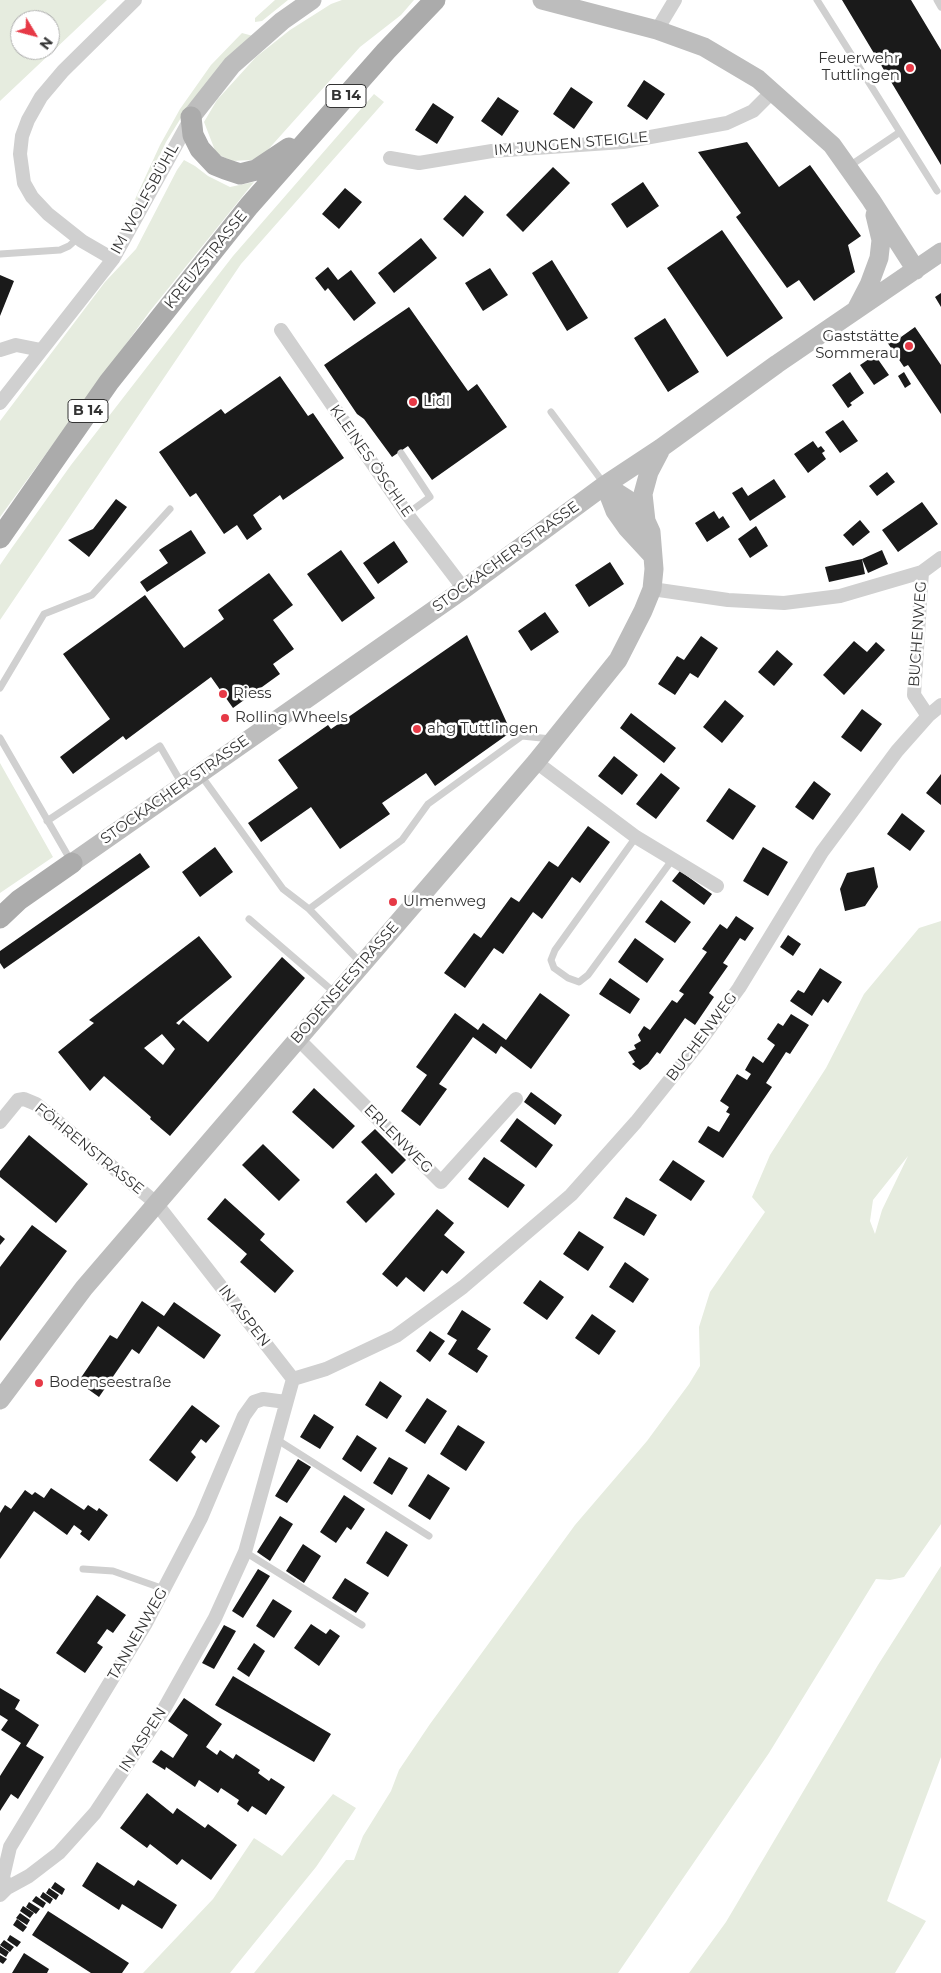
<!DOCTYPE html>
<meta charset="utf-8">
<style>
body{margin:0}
#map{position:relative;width:941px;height:1973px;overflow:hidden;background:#fff;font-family:Montserrat,sans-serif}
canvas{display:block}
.north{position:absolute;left:10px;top:10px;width:50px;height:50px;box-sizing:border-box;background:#fff;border:1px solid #adadad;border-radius:50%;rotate:127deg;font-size:14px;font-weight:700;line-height:20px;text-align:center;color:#333}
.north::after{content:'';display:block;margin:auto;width:18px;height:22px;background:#e63946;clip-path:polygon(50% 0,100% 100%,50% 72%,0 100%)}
</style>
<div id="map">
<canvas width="941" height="1973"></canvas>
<div class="north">N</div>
</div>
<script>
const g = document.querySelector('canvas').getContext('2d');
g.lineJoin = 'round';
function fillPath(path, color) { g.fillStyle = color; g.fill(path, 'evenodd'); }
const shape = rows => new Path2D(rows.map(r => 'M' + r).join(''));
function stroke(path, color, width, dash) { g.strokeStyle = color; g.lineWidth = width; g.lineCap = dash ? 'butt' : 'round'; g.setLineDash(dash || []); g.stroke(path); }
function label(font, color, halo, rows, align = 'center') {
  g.font = font + ' Montserrat,sans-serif'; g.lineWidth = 5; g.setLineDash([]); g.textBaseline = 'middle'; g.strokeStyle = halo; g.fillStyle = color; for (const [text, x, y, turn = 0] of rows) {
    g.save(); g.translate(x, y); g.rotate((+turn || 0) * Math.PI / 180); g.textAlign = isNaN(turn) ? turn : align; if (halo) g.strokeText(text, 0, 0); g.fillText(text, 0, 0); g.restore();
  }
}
const green = shape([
 [0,0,107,0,0,101],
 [20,20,50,20,50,50,20,50],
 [275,0,288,0,262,21,255,22,255,18],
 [342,0,414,0,401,15,360,47,265,153,252,160,231,161,216,153,204,122,217,100,256,57,290,30,331,4],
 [242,33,253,36,184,113,166,142,127,226,120,232,160,145,180,109,211,65],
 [374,94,384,102,241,264,0,620,0,565,11,549,71,465,233,256],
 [184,160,195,166,208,176,230,187,254,182,150,311,0,517,0,421,105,282,136,249,177,170],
 [0,763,53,857,0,893],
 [941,921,941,1524,904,1577,890,1580,876,1579,769,1753,618,1973,254,1973,346,1860,354,1860,363,1836,391,1791,399,1770,430,1724,575,1525,647,1441,689,1384,700,1366,699,1327,710,1292,765,1212,752,1197,770,1155,826,1068,864,994,919,928],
 [908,1156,882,1210,875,1234,870,1221,873,1200],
 [941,1566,941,1757,887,1901,926,1921,895,1973,689,1973,726,1922,878,1665],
 [333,1794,356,1808,316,1867,230,1973,143,1973,213,1899,254,1838,282,1856]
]);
const building = shape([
 [842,0,911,0,941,50,941,165],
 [644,80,665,94,647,120,627,106],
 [571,87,593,102,574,129,553,114],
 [498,97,519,111,502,136,481,121],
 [433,103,454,117,437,144,415,130],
 [747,142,779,187,810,165,861,236,848,245,855,272,814,301,799,280,787,288,736,217,741,213,698,152],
 [553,167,570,183,523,232,506,215],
 [643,182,659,206,627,228,611,204],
 [345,188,362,202,339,229,322,214],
 [465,195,484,212,463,237,443,219],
 [722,230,783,318,727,357,667,268],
 [421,238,437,258,394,293,378,273],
 [552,260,588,318,567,331,532,273],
 [328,267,338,280,351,270,376,303,354,321,328,288,325,291,315,278],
 [490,268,508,295,483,311,465,283],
 [0,275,14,281,0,316],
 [941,293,941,307,935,297],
 [409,307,468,391,477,384,507,427,432,480,408,446,392,457,364,419,357,414,324,365],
 [665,318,699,372,668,392,634,338],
 [915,327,941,365,941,414,908,365,904,367,887,342,899,333,901,337],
 [875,355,889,375,874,385,860,365],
 [850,372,864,393,850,403,852,405,848,408,832,385],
 [904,372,911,384,905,388,898,376],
 [280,376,308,416,313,413,344,458,283,500,280,495,253,515,262,529,247,540,237,525,224,534,196,493,190,497,159,452,221,409,225,414],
 [843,420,858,441,840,453,825,432],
 [813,441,818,448,821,446,825,451,822,453,826,459,808,473,794,454],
 [887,472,895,482,877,496,869,486],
 [774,479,786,497,750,521,732,493,742,487,748,496],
 [116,499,127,507,89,557,68,540,93,529],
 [922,502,938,524,898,552,882,530],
 [714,511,719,519,723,516,730,527,707,542,695,523],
 [860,520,870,532,853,546,843,535],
 [756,526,768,546,750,558,738,539],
 [191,530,206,553,147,592,140,582,168,563,159,550],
 [394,541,408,562,378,584,363,563],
 [341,550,375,598,342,622,307,574],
 [882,550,888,564,868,573,862,559,865,574,829,582,825,567,862,559],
 [610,562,624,584,589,607,575,585],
 [269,573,293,605,273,620,294,649,273,664,280,674,233,708,211,677,126,740,123,736,73,774,60,757,110,719,63,654,145,595,184,648,224,619,218,610],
 [545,612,559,632,531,651,518,631],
 [467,635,511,732,435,786,426,773,382,803,390,814,340,849,311,807,261,842,248,823,298,788,278,760,328,725,331,729],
 [701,636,718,648,698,678,690,673,675,695,658,684,677,656,684,660],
 [854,641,867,652,876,642,885,650,844,695,823,675],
 [777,650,793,664,774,686,758,672],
 [725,700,744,716,722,743,703,727],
 [862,709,882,724,861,752,841,737],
 [631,713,676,748,664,763,620,728],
 [614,756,638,775,622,795,598,776],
 [661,773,680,788,656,819,636,804],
 [941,774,941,805,926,793],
 [814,781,831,794,813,820,795,807],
 [729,788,756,806,733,840,706,821],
 [902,813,925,831,910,851,887,834],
 [588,826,610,842,580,883,572,877,542,919,533,912,503,954,494,948,465,988,444,973,474,933,481,938,511,897,519,902,549,861,558,867],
 [215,847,233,872,200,897,182,872],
 [763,847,788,862,768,896,743,881],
 [140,853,150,867,4,969,0,963,0,951],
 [874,867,878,887,865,906,845,911,840,889,847,873],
 [680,871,712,894,704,905,672,881],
 [661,900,691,922,675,943,645,922],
 [736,916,754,928,745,941,740,938,723,963,728,966,709,993,714,997,695,1025,685,1018,660,1054,657,1052,648,1064,640,1070,632,1064,635,1062,628,1052,636,1049,634,1045,641,1041,638,1035,644,1026,650,1030,672,1000,677,1003,684,994,679,991,707,952,702,949,720,924,727,929],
 [788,935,801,944,793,956,780,947],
 [199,936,232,977,176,1023,179,1025,183,1020,208,1042,282,957,305,978,170,1136,150,1119,151,1117,104,1076,90,1091,58,1052,94,1023,89,1020],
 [162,1034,175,1049,163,1065,144,1048],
 [635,938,664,959,647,983,618,962],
 [820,968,842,982,828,1003,823,999,812,1016,790,1001,798,990,804,993],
 [610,978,640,999,630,1014,599,994],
 [540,993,570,1015,531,1069,501,1046,496,1054,473,1037,439,1084,447,1089,420,1126,401,1111,427,1075,416,1067,455,1013,478,1030,483,1023,506,1040],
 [791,1014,809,1025,790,1054,786,1052,766,1083,772,1087,723,1158,698,1142,708,1126,719,1132,730,1114,726,1112,729,1107,720,1101,737,1074,747,1080,751,1074,745,1070,753,1056,763,1063,775,1045,767,1039,778,1023,783,1026],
 [314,1088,355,1126,333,1149,292,1112],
 [531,1092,562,1115,555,1125,524,1102],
 [517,1118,553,1145,536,1168,500,1141],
 [375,1129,406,1160,392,1174,361,1142],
 [29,1135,88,1184,56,1223,0,1177,0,1171],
 [263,1144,300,1180,279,1201,242,1165],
 [484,1157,525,1185,508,1208,468,1179],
 [673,1160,705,1181,691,1201,659,1180],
 [376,1173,395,1194,366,1223,346,1202],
 [626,1197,657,1215,644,1236,613,1218],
 [225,1198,265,1234,260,1240,294,1271,275,1293,240,1262,247,1254,207,1219],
 [437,1209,454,1223,444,1235,465,1252,447,1274,442,1270,424,1292,406,1277,397,1287,382,1274],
 [32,1225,67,1251,0,1341,0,1267],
 [579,1231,604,1247,588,1271,563,1254],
 [0,1235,5,1239,0,1245],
 [625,1262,649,1279,633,1303,609,1287],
 [540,1280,564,1297,547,1320,523,1303],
 [142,1301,164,1316,174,1302,221,1335,204,1359,158,1326,139,1354,132,1349,99,1397,78,1382,110,1335,117,1339],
 [462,1310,491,1329,477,1349,488,1356,477,1373,448,1354,457,1340,447,1334],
 [592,1314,616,1331,599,1355,575,1338],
 [430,1331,445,1341,430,1362,416,1351],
 [380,1381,402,1396,387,1419,365,1405],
 [427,1398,447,1411,425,1444,405,1431],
 [192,1405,220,1426,206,1443,201,1439,191,1452,196,1457,177,1482,149,1460],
 [314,1414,334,1427,320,1449,300,1437],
 [458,1425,485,1442,466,1471,440,1454],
 [357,1435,377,1448,361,1472,342,1459],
 [389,1457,408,1468,392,1495,373,1483],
 [298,1459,311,1467,287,1503,275,1496],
 [428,1474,450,1488,430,1520,408,1506],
 [51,1488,84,1510,88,1505,97,1511,99,1508,108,1515,89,1541,80,1534,82,1531,74,1525,67,1535,34,1511,0,1559,0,1513,5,1505,11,1509,25,1490,32,1495,35,1492,44,1498],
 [344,1495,365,1509,351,1530,347,1527,336,1543,320,1532],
 [280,1516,293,1524,270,1561,257,1552],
 [386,1531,408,1545,388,1577,366,1563],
 [303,1544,321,1556,304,1583,286,1571],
 [258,1569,270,1576,243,1618,232,1611],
 [345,1578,369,1593,356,1613,332,1598],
 [97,1595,126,1615,113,1633,107,1629,97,1643,103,1647,85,1673,56,1653],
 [273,1599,292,1611,274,1638,256,1626],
 [311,1624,326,1634,330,1629,340,1636,319,1666,294,1648],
 [224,1625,236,1631,214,1669,202,1663],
 [254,1643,265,1651,249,1677,237,1669],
 [233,1676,331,1734,314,1762,215,1705],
 [0,1688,20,1700,15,1709,39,1725,26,1746,44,1757,18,1799,11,1794,0,1811,0,1776,21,1743,1,1730,8,1720,0,1715],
 [184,1698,222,1724,206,1747,217,1755,220,1750,233,1759,236,1754,260,1770,258,1773,269,1781,271,1778,285,1787,266,1815,252,1806,248,1812,237,1804,239,1800,221,1788,218,1793,199,1780,195,1787,166,1767,165,1770,152,1762,161,1750,173,1758,188,1735,168,1721],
 [147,1793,173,1814,177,1808,205,1828,208,1824,237,1845,211,1880,182,1859,177,1865,150,1844,147,1848,120,1828],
 [97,1862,134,1886,138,1880,177,1905,162,1929,122,1904,119,1910,82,1886],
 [55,1882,65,1889,62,1895,51,1888],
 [49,1888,59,1895,56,1900,46,1893],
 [43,1892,53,1899,50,1904,40,1897],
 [36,1896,46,1903,43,1908,32,1901],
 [29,1902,40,1909,36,1914,26,1907],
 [23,1906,34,1913,30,1918,20,1911],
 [48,1911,129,1963,122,1973,91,1973,32,1935],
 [20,1913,30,1920,27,1925,16,1918],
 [17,1919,27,1927,23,1932,13,1925],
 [10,1935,21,1942,17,1947,7,1940],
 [4,1940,14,1947,10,1952,0,1945],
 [0,1946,9,1952,6,1957,0,1953],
 [24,1953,49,1969,47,1973,12,1973],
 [0,1955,7,1959,3,1964,0,1962]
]);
const lane = shape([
 [817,0,937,191],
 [937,0,941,7],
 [848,167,900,132],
 [0,254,60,250,69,246,78,238],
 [551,412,605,485],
 [401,453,430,497,407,514],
 [0,688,44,614,92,595,170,509],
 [0,738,71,861],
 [200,774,283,889,309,909],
 [47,821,160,746,182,784],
 [636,837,555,950,551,960,554,968,568,978,579,982,588,975,672,860],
 [249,919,335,993],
 [361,963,309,909,402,840,428,804,522,736,551,739],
 [276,1439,429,1536],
 [245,1552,362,1625],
 [83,1569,113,1571,164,1589]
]);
const street = shape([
 [657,30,675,0],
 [390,158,419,163,492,151,623,142,727,123,753,111,773,91],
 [113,259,82,241,48,214,32,197,24,183,20,154,22,136,28,120,41,97,63,71,135,0],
 [281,330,407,514,464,589],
 [0,350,16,345,41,350],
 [0,403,113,259,191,118],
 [652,589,728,600,784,603,840,596,922,572,941,558],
 [928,716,941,705],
 [536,762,636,837,717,886],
 [297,1038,441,1182,516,1099],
 [0,1122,18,1100,24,1099,36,1104,156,1203,293,1379,245,1552,215,1618,164,1709,95,1813,59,1853,29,1876,7,1888,0,1895],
 [293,1379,326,1369,396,1336,463,1287,571,1195,636,1122,696,1047,739,988,822,852,897,751,928,716,914,695,922,572],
 [7,1888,3,1877,10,1847,146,1623,201,1518,244,1416,254,1402,263,1399,286,1402]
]);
const secondary = shape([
 [542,0,657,30,704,47,758,79,832,145,871,200,916,270],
 [191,117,232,65,282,21,312,0],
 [856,310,869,285,879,258,881,240,875,215],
 [605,485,615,511,627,528,651,554],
 [646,521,643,494,649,472,660,451],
 [72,863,464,589,605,485,661,448,777,364,941,252],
 [0,1400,84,1288,536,762,618,660,643,611,652,589,654,569,651,532,646,521,627,499,605,485]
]);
const primary = shape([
 [191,117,193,135,200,149,215,165,225,169,240,174,256,170,289,148],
 [0,538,109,382,249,206,386,51,435,0],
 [0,918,19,900,72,863]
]);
const markers = [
 [910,68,5,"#e63946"],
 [909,346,5,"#e63946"],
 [413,402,5,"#e63946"],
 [223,694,5,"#e63946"],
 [225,718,5,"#e63946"],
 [417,729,5,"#e63946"],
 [393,902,5,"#e63946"],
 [39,1383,5,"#e63946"]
];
const shields = [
 [346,96,40],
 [88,411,40]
];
const shieldNames = [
 ["B 14",346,96],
 ["B 14",88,411]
];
const poiNames = [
 ["Feuerwehr",900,59,"right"],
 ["Tuttlingen",900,76,"right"],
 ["Gaststätte",899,337,"right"],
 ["Sommerau",899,354,"right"],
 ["Lidl",423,402],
 ["Riess",233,694],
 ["Rolling Wheels",235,718],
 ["ahg Tuttlingen",427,729],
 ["Ulmenweg",403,902],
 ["Bodenseestraße",49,1383]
];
const streetNames = [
 ["IM JUNGEN STEIGLE",571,144,-5],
 ["IM WOLFSBÜHL",145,199,-61],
 ["KREUZSTRASSE",206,260,-51],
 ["KLEINES ÖSCHLE",371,461,55],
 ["STOCKACHER STRASSE",506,557,-36],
 ["BUCHENWEG",918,634,-86],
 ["STOCKACHER STRASSE",175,790,-35],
 ["BODENSEESTRASSE",345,983,-49],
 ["BUCHENWEG",702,1037,-53],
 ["ERLENWEG",398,1139,45],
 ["FÖHRENSTRASSE",89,1149,39],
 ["IN ASPEN",244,1316,52],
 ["TANNENWEG",138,1634,-60],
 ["IN ASPEN",143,1740,-57]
];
fillPath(green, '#e6ecdf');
fillPath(building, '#1a1a1a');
stroke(lane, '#d0d0d0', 7);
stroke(street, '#d0d0d0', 14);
stroke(secondary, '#bdbdbd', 19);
stroke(primary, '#ababab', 21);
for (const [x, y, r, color] of markers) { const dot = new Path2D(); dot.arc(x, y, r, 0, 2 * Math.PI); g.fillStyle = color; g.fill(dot); stroke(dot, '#fff', 2); }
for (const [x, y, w] of shields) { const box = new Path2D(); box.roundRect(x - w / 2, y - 11.5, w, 23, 4); g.fillStyle = '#fff'; g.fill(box); stroke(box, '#333', 1); }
label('bold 14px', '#333', null, shieldNames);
label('15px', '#333', '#fff', poiNames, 'left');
label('15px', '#333', '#fff', streetNames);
</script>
